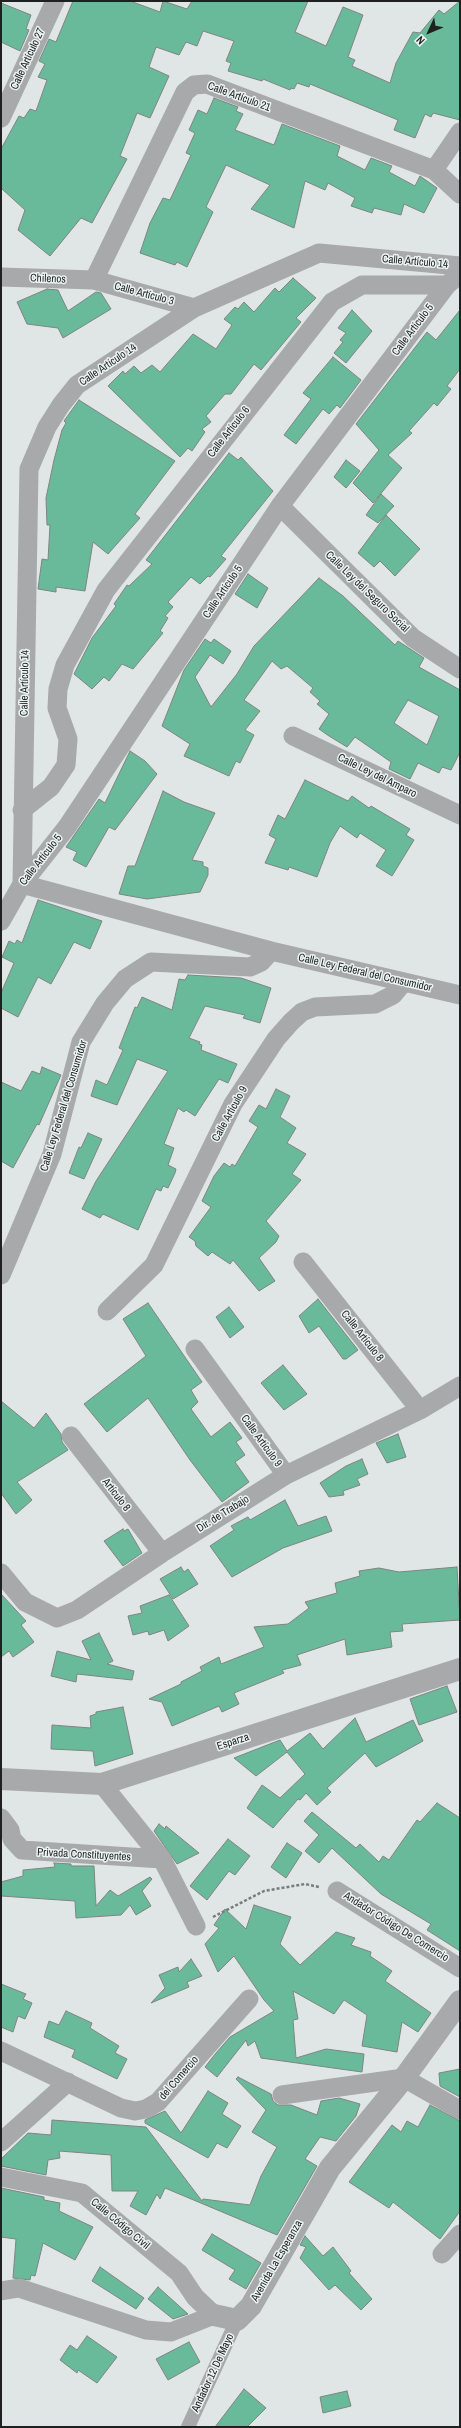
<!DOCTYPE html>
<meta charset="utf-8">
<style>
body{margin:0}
#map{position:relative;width:461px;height:2428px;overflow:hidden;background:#dfe6e5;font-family:"Archivo Narrow",sans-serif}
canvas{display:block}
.frame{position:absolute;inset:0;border:2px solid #1f2121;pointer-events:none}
.north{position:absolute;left:409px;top:12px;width:40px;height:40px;-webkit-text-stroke:3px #ecf3f3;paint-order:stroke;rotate:226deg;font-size:11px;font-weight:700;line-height:16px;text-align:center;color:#1f2121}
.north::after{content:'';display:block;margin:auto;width:14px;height:18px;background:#1f2121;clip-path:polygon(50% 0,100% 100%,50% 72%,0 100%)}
</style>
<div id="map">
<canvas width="461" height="2428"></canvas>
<div class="frame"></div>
<div class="north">N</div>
</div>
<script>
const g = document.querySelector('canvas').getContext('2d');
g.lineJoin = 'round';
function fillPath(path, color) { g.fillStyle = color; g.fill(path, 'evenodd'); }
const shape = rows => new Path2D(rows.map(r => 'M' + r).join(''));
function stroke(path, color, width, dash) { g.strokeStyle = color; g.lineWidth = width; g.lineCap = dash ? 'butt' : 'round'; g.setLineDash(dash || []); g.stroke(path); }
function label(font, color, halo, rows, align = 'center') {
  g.font = font + ' "Archivo Narrow",sans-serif'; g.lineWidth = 3; g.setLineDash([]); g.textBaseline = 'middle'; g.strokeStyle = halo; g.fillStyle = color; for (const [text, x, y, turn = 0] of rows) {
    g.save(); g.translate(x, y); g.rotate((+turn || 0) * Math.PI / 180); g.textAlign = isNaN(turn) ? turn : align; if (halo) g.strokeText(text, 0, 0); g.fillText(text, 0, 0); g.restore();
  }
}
const building = shape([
 [73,1,130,1,160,12,163,1,187,9,192,1,308,1,295,32,326,46,343,7,363,15,348,57,355,60,352,66,390,83,396,63,413,32,420,33,439,10,444,14,460,1,460,120,433,113,431,117,425,114,415,138,394,130,398,120,310,84,309,87,297,83,294,89,291,88,290,90,263,79,262,81,228,71,231,63,226,61,234,41,203,31,197,46,186,42,179,55,156,47,149,67,169,76,150,118,137,113,120,156,127,159,92,223,81,218,50,256,18,230,25,210,1,188,1,149,19,116,24,118,30,109,36,111,47,80,38,77,45,64,39,61,49,39,56,42,73,1],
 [1,3,31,15,26,29,29,30,20,51,1,42,1,3],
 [214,98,238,107,236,111,243,114,235,130,274,145,282,124,340,146,337,156,365,170,371,158,392,166,389,172,415,186,420,176,437,188,424,213,404,204,401,215,374,208,372,213,351,206,355,198,328,183,325,190,305,181,294,228,251,209,270,185,226,165,206,207,213,212,187,267,177,262,175,265,140,253,150,223,163,198,170,200,191,155,186,153,195,133,189,130,198,110,207,114,214,98],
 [293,278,316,298,296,318,301,322,261,370,254,364,231,394,225,394,206,416,211,422,202,429,205,432,192,451,188,448,180,457,108,386,123,371,125,374,134,366,141,373,152,365,160,372,193,334,216,349,232,325,224,319,235,307,238,309,244,302,254,312,275,288,279,292,293,278],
 [47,289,58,290,68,311,96,292,101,293,111,309,63,338,58,328,27,324,17,302,47,289],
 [352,310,372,331,346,363,334,353,343,342,340,340,346,333,338,328,352,310],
 [460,310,460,369,447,386,451,389,437,406,434,403,409,431,412,433,388,455,402,468,373,503,353,483,379,450,356,424,427,332,436,340,460,310],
 [333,357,361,380,340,408,337,405,329,414,323,409,296,444,284,435,311,399,303,393,333,357],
 [79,400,175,461,135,514,140,518,108,554,93,542,85,591,56,587,56,592,38,589,42,559,48,560,50,525,47,525,46,498,54,460,62,430,66,423,64,421,79,400],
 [229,453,238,460,241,457,273,491,221,556,226,559,210,577,208,576,200,584,191,577,168,602,173,607,165,616,168,618,160,631,163,633,133,669,122,664,109,681,104,677,92,689,74,674,92,638,116,606,114,604,127,585,129,586,152,564,146,560,229,453],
 [346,460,360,471,346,488,334,477,346,460],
 [381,494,394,506,378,523,366,515,381,494],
 [386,515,420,549,395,576,380,561,374,567,358,553,386,515],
 [248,574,268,588,257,608,235,594,248,574],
 [319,578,343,596,395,645,398,641,424,658,419,667,460,690,460,752,451,770,442,767,439,773,418,763,410,779,389,769,391,762,355,737,347,747,329,736,319,729,329,714,317,704,320,701,310,692,313,688,287,666,281,669,272,661,244,700,260,711,245,730,254,735,240,763,236,761,229,776,184,756,190,744,162,726,184,670,205,639,211,643,214,639,231,651,223,664,210,655,195,677,211,707,237,674,254,646,319,578],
 [408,700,439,716,427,745,394,723,408,700],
 [130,751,145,761,157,774,115,830,109,827,86,867,73,860,77,852,66,847,99,799,105,803,130,751],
 [305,780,348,801,352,796,369,808,371,806,410,829,406,835,414,840,392,876,376,866,386,850,360,833,357,838,340,826,330,843,317,877,289,867,288,870,265,863,276,839,269,835,278,815,285,819,305,780],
 [163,791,184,802,215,813,192,860,203,862,203,866,208,868,208,875,200,892,147,899,119,894,128,866,135,866,163,791],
 [38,900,102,921,90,949,74,942,51,984,38,977,18,1017,1,1008,1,993,14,963,2,957,9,941,15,944,17,940,22,943,38,900],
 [188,975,241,978,271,988,260,1023,243,1018,245,1015,205,1006,189,1038,200,1042,199,1044,202,1045,201,1050,237,1064,228,1083,219,1079,195,1116,186,1110,184,1112,178,1108,164,1144,174,1148,168,1165,176,1169,175,1173,168,1188,163,1186,161,1191,156,1189,138,1230,103,1214,100,1218,82,1209,96,1181,168,1071,137,1059,117,1105,91,1096,96,1080,107,1085,123,1050,119,1048,135,1007,137,1008,142,997,172,1010,179,979,185,980,188,975],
 [42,1067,61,1075,39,1125,37,1124,13,1168,1,1161,1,1082,21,1091,32,1071,40,1074,42,1067],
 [276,1089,290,1096,280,1117,296,1128,287,1143,306,1154,292,1174,301,1180,266,1221,279,1236,276,1242,259,1258,275,1281,259,1291,233,1260,230,1264,212,1252,208,1256,196,1246,195,1241,189,1237,211,1207,202,1201,214,1176,224,1163,230,1167,232,1164,235,1166,258,1127,249,1121,259,1105,266,1109,276,1089],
 [88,1133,102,1139,84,1179,69,1173,79,1147,81,1148,88,1133],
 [318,1299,358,1350,346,1359,343,1359,319,1326,309,1333,299,1316,318,1299],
 [148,1303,202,1382,191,1390,198,1402,191,1409,211,1437,230,1422,242,1438,236,1442,245,1455,235,1462,249,1482,222,1502,190,1460,148,1398,107,1432,84,1404,146,1356,123,1319,148,1303],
 [229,1307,244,1327,230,1338,216,1317,229,1307],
 [283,1365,307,1394,284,1410,261,1383,283,1365],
 [1,1401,34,1428,46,1413,61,1434,62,1442,68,1450,17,1482,32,1500,16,1514,1,1493,1,1401],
 [398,1434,406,1457,387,1463,376,1443,398,1434],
 [362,1459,368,1474,357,1479,360,1485,343,1491,344,1495,329,1497,320,1483,346,1466,362,1459],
 [285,1500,298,1526,326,1516,332,1531,283,1548,232,1577,210,1546,234,1530,231,1526,248,1517,250,1520,285,1500],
 [123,1529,124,1531,128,1529,142,1553,123,1566,104,1541,123,1529],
 [181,1567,184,1572,188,1569,198,1584,173,1599,160,1579,181,1567],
 [457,1567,460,1620,402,1624,403,1631,390,1632,392,1647,347,1655,345,1639,297,1655,301,1665,282,1670,284,1673,234,1693,239,1704,222,1712,219,1706,172,1726,162,1702,149,1699,181,1684,181,1682,202,1671,200,1667,219,1657,221,1664,264,1647,254,1627,288,1624,309,1608,305,1602,337,1593,335,1583,360,1576,359,1571,379,1568,399,1572,457,1567],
 [1,1594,26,1621,21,1625,34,1642,13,1657,9,1651,1,1657,1,1594],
 [169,1595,189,1626,168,1641,164,1630,149,1635,148,1631,133,1635,128,1616,142,1613,140,1606,169,1595],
 [99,1633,113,1661,107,1664,134,1671,132,1680,77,1674,76,1682,51,1676,57,1651,91,1660,82,1641,99,1633],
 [447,1686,457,1712,419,1725,410,1699,447,1686],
 [123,1707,133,1754,95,1766,93,1751,51,1749,52,1725,91,1728,90,1716,96,1714,96,1712,123,1707],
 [355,1718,366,1742,413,1720,423,1741,376,1767,365,1753,327,1788,331,1792,317,1805,306,1793,300,1800,298,1799,273,1828,247,1808,262,1785,280,1798,305,1774,287,1752,256,1776,234,1758,280,1740,287,1751,310,1733,323,1749,355,1718],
 [437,1803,460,1818,460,1951,427,1930,431,1924,381,1894,332,1848,319,1863,305,1851,319,1835,304,1821,312,1812,356,1848,360,1844,379,1862,383,1856,389,1860,417,1820,420,1822,437,1803],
 [159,1824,165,1829,166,1826,199,1853,177,1864,154,1831,159,1824],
 [228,1839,250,1856,235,1875,229,1871,207,1900,190,1886,228,1839],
 [287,1843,302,1853,286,1878,271,1867,287,1843],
 [54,1863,71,1864,71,1866,94,1866,96,1906,110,1890,118,1896,150,1877,152,1879,142,1891,151,1906,136,1915,130,1905,121,1915,76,1918,75,1901,1,1896,1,1882,23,1876,23,1870,55,1867,54,1863],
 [254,1905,291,1917,280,1944,300,1965,336,1932,355,1938,351,1945,371,1952,370,1956,392,1971,385,1981,431,2013,418,2032,402,2022,397,2052,362,2046,367,2015,344,2000,334,2014,293,1991,298,2019,293,2020,296,2058,326,2049,364,2054,362,2072,261,2058,255,2041,248,2046,246,2040,217,2077,205,2067,216,2053,230,2037,274,2011,264,2000,234,1956,218,1972,205,1944,219,1928,214,1925,225,1909,246,1929,254,1905],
 [191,1959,202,1976,187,1982,189,1987,151,2003,165,1988,159,1975,178,1967,179,1972,191,1959],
 [1,1984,26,1994,23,1999,32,2003,25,2019,18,2016,13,2032,1,2027,1,1984],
 [66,2011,92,2023,90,2028,119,2046,115,2053,127,2059,117,2079,72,2057,75,2050,44,2037,49,2021,59,2025,66,2011],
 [460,2069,460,2097,440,2086,439,2073,460,2069],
 [238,2077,271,2094,273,2101,278,2105,291,2105,317,2115,321,2101,339,2098,360,2104,356,2116,336,2141,320,2137,305,2159,317,2166,277,2235,165,2188,160,2199,157,2194,146,2215,130,2206,138,2191,112,2191,111,2155,59,2151,60,2158,48,2160,46,2175,1,2166,1,2159,28,2133,51,2135,52,2120,146,2127,202,2201,203,2199,250,2205,261,2176,277,2147,252,2132,266,2110,236,2079,238,2077],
 [208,2091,228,2103,222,2114,241,2126,227,2148,217,2143,208,2158,145,2123,145,2120,165,2111,181,2133,208,2091],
 [430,2105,460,2121,460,2211,440,2239,393,2202,389,2208,349,2182,392,2125,401,2132,407,2121,418,2127,430,2105],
 [1,2188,44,2197,44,2200,60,2203,59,2211,93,2227,75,2260,43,2243,35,2276,31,2275,30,2280,13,2278,16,2239,1,2237,1,2188],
 [212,2234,261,2263,246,2289,229,2279,235,2270,202,2250,212,2234],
 [305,2236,323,2256,333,2247,351,2271,349,2273,372,2299,361,2310,335,2285,329,2290,300,2258,306,2247,300,2245,305,2236],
 [100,2267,144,2298,136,2309,92,2281,100,2267],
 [158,2287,188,2314,173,2319,148,2299,158,2287],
 [87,2336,117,2357,97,2383,78,2370,77,2373,60,2360,70,2345,77,2350,87,2336],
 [189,2342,200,2362,168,2380,156,2359,189,2342],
 [244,2389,266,2408,247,2427,215,2427,244,2389],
 [347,2391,351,2406,323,2413,320,2397,347,2391]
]);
const path = shape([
 [213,1917,264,1891,305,1884,319,1887]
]);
const pedestrian = shape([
 [188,2427,237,2320]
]);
const minor = shape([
 [1,118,55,1],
 [434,170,460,132],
 [1,277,94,280,194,308],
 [94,280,185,92,194,85,207,84,434,170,460,194],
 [280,506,413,638,460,669],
 [293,736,460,815],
 [22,810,51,787,66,765,68,739,57,708,58,689,65,665,106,590,332,302,362,285,447,285],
 [22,884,29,469,47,427,61,405,77,385,194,308,319,253,460,266],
 [22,884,271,951,460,995],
 [1,921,22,884,67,827,280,506,447,285,460,274],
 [303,1262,420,1410],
 [1,1275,52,1154,81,1042,105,1003,125,979,151,962,250,967,261,962,271,951],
 [107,1311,154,1265,233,1104,276,1039,291,1022,302,1012,315,1007,375,1004,393,995,403,983],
 [195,1349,286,1475],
 [71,1436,162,1553],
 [1,1573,25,1602,57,1618,77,1610,162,1553,286,1475,420,1410,460,1386],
 [102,1784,162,1859,196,1926],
 [1,1818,10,1830,12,1839,22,1850,162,1859],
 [337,1891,460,1968],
 [1,2051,121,2108,135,2111,146,2109,158,2102,249,1999],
 [282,2095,404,2078,460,2110],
 [1,2142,68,2082],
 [1,2177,82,2193,179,2273,195,2297,214,2315,171,2332,146,2330,19,2288,1,2291],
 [442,2254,460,2234]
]);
const tertiary = shape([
 [1,1779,102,1784,460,1669],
 [214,2315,237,2320,251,2306,330,2168,404,2078,460,2001]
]);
const streetNames = [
 ["Calle Artículo 27",28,59,-65],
 ["Calle Artículo 21",239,97,20],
 ["Calle Artículo 14",415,262,5],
 ["Chilenos",48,279,2],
 ["Calle Artículo 3",144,294,15],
 ["Calle Artículo 5",413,330,-53],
 ["Calle Artículo 14",108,365,-34],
 ["Calle Artículo 6",229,432,-52],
 ["Calle Artículo 5",223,592,-56],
 ["Calle Ley del Seguro Social",367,592,44],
 ["Calle Artículo 14",25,683,-89],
 ["Calle Ley del Amparo",377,776,26],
 ["Calle Artículo 5",41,860,-52],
 ["Calle Ley Federal del Consumidor",365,973,13],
 ["Calle Ley Federal del Consumidor",64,1106,-73],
 ["Calle Artículo 9",230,1114,-61],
 ["Calle Artículo 8",362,1336,52],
 ["Calle Artículo 9",261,1441,54],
 ["Artículo 8",116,1495,52],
 ["Dir. de Trabajo",223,1514,-32],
 ["Esparza",233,1742,-18],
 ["Privada Constituyentes",84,1855,3],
 ["Andador Código De Comercio",396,1927,32],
 ["del Comercio",179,2078,-49],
 ["Calle Código Civil",120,2224,40],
 ["Avenida La Esperanza",277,2261,-60],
 ["Andador 12 De Mayo",213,2373,-65]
];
fillPath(building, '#69ba9a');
stroke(building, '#7f8481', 1);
stroke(path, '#787c7b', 2.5, [3, 2]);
stroke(pedestrian, '#a7a9aa', 14);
stroke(minor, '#a7a9aa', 19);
stroke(tertiary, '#a7a9aa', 22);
label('11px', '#1f2121', '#ecf3f3', streetNames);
</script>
